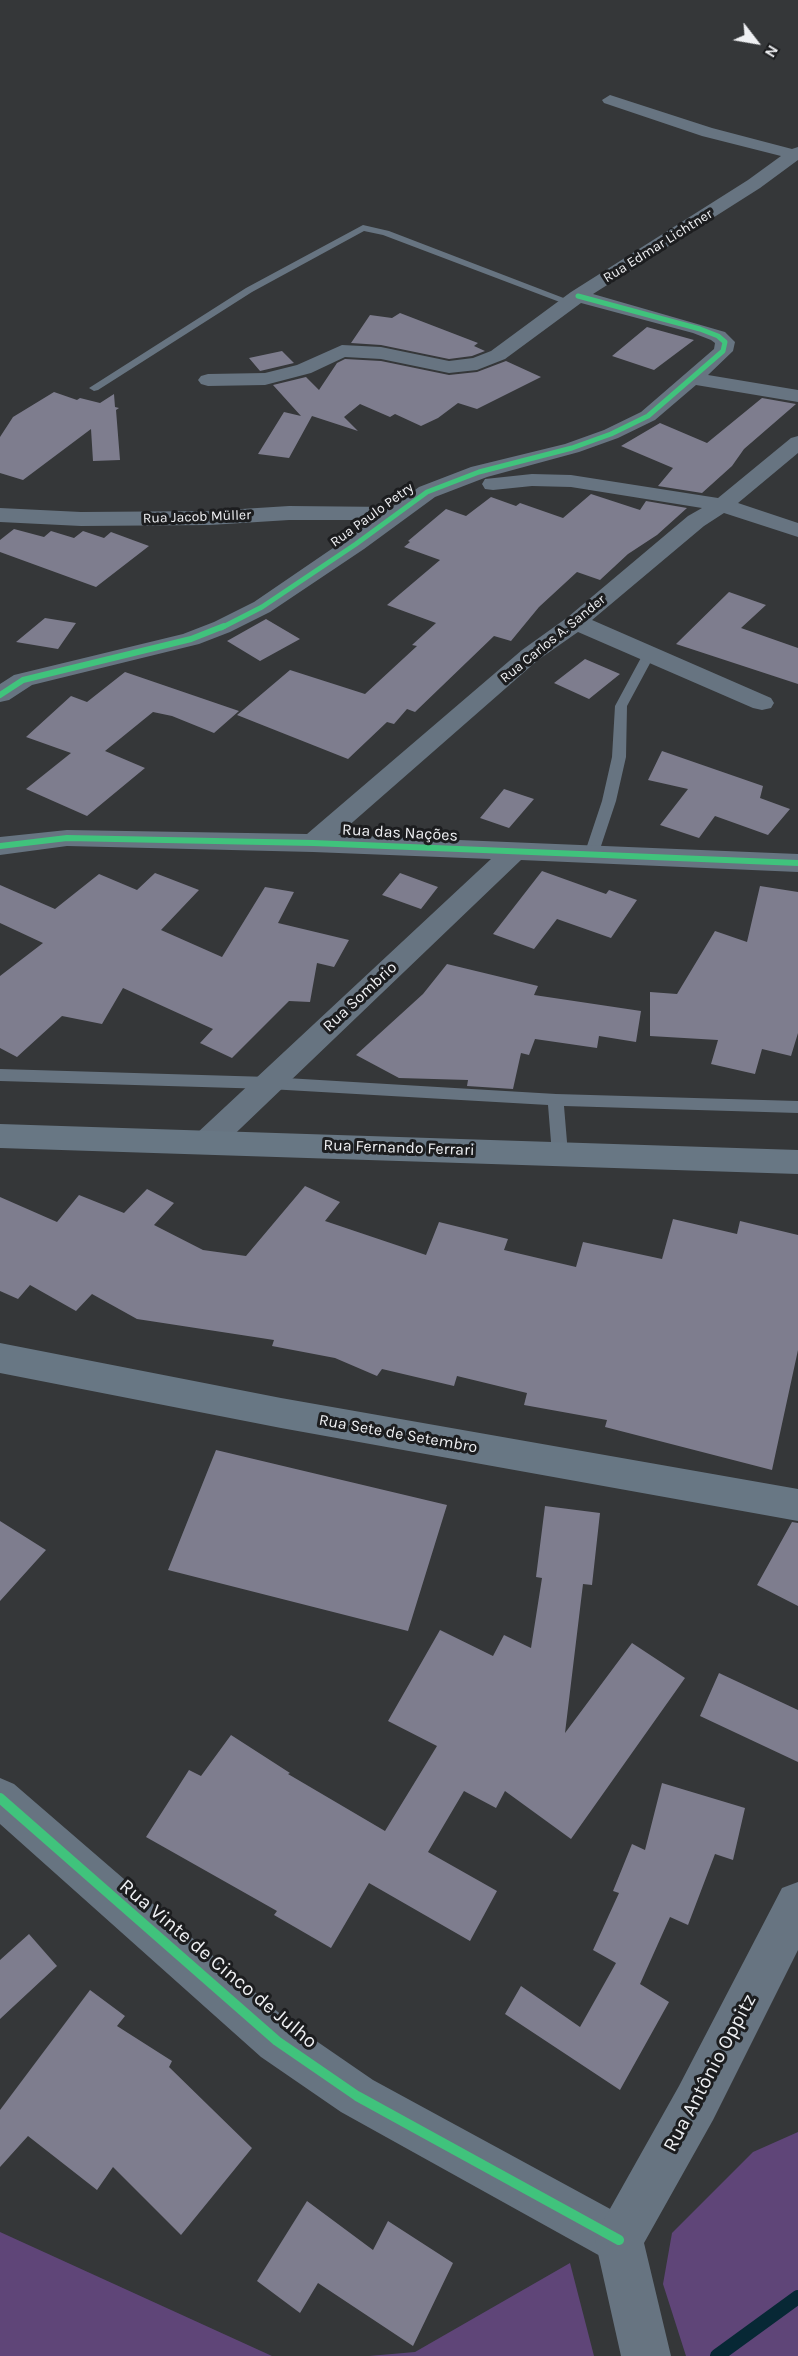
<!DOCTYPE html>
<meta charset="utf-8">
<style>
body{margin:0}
#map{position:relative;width:798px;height:2356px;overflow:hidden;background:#353739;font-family:Karla,sans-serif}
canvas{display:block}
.north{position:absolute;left:726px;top:12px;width:60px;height:60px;-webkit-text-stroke:4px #1c1d1f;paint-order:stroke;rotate:121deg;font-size:16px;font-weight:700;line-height:24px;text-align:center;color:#eff0f3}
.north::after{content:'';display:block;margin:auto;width:21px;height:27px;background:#eff0f3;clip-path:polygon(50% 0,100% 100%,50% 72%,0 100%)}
</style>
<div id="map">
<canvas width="798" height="2356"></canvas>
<div class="north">N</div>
</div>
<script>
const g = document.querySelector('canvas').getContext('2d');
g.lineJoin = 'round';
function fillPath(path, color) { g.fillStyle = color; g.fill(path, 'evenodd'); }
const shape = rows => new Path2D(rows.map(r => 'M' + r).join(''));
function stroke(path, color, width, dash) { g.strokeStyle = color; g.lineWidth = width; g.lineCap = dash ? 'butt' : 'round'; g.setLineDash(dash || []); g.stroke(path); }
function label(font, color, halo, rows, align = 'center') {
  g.font = font + ' Karla,sans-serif'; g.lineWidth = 6; g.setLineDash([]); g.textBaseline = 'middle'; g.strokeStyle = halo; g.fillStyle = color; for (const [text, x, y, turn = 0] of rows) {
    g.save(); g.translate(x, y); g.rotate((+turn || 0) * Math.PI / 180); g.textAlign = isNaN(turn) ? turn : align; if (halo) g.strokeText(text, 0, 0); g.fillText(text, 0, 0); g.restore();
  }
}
const green = shape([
 [798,2132,798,2356,686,2356,663,2284,672,2233,753,2152],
 [0,2232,272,2356,0,2356],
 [570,2263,594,2356,369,2356,415,2352]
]);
const stream = shape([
 [717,2356,798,2297]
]);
const building = shape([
 [400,313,478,343,474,346,485,351,472,356,449,359,381,345,351,343,370,315,392,318],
 [647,327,694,340,654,370,612,356],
 [282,351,294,363,260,371,249,358],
 [345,359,381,361,449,375,477,372,506,361,541,377,477,409,458,403,438,418,421,426,395,414,390,417,360,404,344,417,358,431,312,416,289,458,258,454,284,412,301,416,273,385,306,377,319,390,337,363],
 [54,392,77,400,80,398,100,403,114,394,115,407,119,408,116,410,120,460,93,461,91,429,23,480,0,473,0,437,13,417],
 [762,398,796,404,744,449,732,466,702,493,658,486,673,468,621,446,660,423,707,443],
 [591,494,640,510,646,501,687,508,657,535,628,554,600,580,577,572,539,607,511,641,494,636,415,712,407,709,394,724,387,722,348,759,237,715,290,670,365,694,417,646,412,645,436,623,387,605,440,560,404,547,410,542,408,541,446,509,466,516,491,497,516,506,520,503,563,518],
 [14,529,44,537,51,531,74,538,83,531,104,538,111,532,149,546,96,587,0,552,0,540],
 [729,592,766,605,741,628,798,648,798,684,676,644],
 [45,618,76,623,58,649,16,642],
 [266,619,300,639,260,661,227,641],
 [585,659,620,674,589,699,554,683],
 [125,672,239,711,214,733,172,716,153,712,105,751,145,768,87,816,26,789,71,753,26,737,71,696,87,702],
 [662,751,763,786,760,798,790,809,768,835,715,816,699,838,660,825,688,789,648,780],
 [504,789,534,799,509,828,480,818],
 [542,871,606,894,609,890,637,900,611,938,557,919,534,949,493,934],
 [155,873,199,890,161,930,222,957,265,887,294,892,278,923,349,940,334,967,317,963,310,1002,289,1001,232,1058,200,1043,213,1029,123,988,102,1024,62,1016,17,1057,0,1048,0,976,43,943,0,923,0,885,55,909,99,874,137,890],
 [400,873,438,887,421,909,382,895],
 [760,886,798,892,798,1033,791,1056,762,1049,755,1074,711,1064,718,1040,650,1036,650,992,677,994,715,931,747,942],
 [447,964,538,986,534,995,641,1011,636,1042,599,1036,597,1048,535,1039,529,1055,521,1053,513,1089,467,1086,468,1080,399,1078,356,1055,423,994],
 [305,1186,340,1202,325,1221,426,1255,439,1222,508,1239,504,1250,576,1267,583,1242,662,1259,673,1219,737,1234,740,1221,798,1235,798,1350,772,1470,605,1427,607,1420,524,1405,527,1393,457,1376,454,1386,382,1369,377,1376,335,1358,272,1346,274,1340,137,1319,92,1294,76,1311,30,1285,18,1299,0,1291,0,1197,57,1222,79,1195,124,1213,147,1189,174,1203,154,1225,203,1250,246,1256],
 [216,1450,447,1505,408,1631,168,1570],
 [545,1506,600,1513,592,1585,583,1584,565,1733,632,1643,685,1678,571,1839,505,1791,496,1808,464,1791,428,1852,497,1891,470,1941,369,1883,331,1948,274,1915,277,1911,146,1837,189,1770,201,1776,231,1735,290,1773,288,1774,385,1831,437,1746,388,1721,440,1630,493,1656,504,1635,531,1648,542,1578,536,1577],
 [0,1521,46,1550,0,1601],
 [792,1522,798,1523,798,1606,757,1585],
 [719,1673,798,1710,798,1762,700,1716],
 [662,1783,745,1808,733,1860,715,1854,688,1925,670,1917,640,1984,669,2002,620,2090,505,2014,521,1986,580,2027,616,1963,593,1950,619,1893,613,1891,632,1844,645,1850],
 [29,1934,57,1966,0,2019,0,1960],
 [90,1990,125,2016,117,2026,172,2061,169,2067,252,2148,181,2235,113,2167,97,2190,28,2136,0,2167,0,2110],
 [307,2201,373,2250,388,2221,453,2263,413,2346,318,2283,300,2313,257,2281]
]);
const service = shape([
 [363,225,389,231,574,302,565,304,383,235,364,231,252,292,98,390,94,391,89,388,246,288,363,225],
 [649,650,655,654,627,706,626,757,616,801,598,855,591,860,586,858,584,855,602,801,612,757,615,706,643,654,649,650],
 [0,1069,269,1077,556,1094,798,1101,798,1113,564,1106,568,1154,566,1158,560,1160,554,1158,552,1154,548,1105,269,1089,0,1081,0,1069]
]);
const minor = shape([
 [610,95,712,128,792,149,798,147,798,160,760,188,593,294,725,332,735,342,733,351,708,375,798,390,798,402,696,385,655,420,618,438,579,452,487,477,435,497,364,549,270,612,230,632,199,644,32,685,9,700,0,702,0,684,14,675,183,634,214,622,254,602,374,520,289,520,210,525,81,526,0,522,0,508,81,512,210,511,289,506,392,507,419,487,471,467,565,444,604,430,641,412,714,349,715,343,711,340,693,333,581,303,505,359,477,370,449,373,381,359,345,357,311,373,265,385,208,386,201,384,198,380,201,376,208,374,265,373,297,365,342,345,381,347,449,361,473,358,491,351,571,292,748,180,781,156,702,136,604,103,602,100,610,95],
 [798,436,798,453,738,503,798,523,798,537,724,513,704,526,592,620,771,698,774,703,771,708,762,710,753,708,578,632,538,660,338,835,798,854,798,872,521,860,218,1150,207,1154,196,1150,192,1142,196,1134,491,859,313,852,67,846,0,855,0,837,67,830,307,834,522,650,568,617,688,516,702,508,571,487,532,486,493,490,485,489,482,484,485,479,532,474,571,475,718,498,791,438,798,436],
 [0,1778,14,1784,293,2025,373,2080,636,2223,642,2240,636,2257,619,2263,602,2257,341,2112,261,2057,0,1824,0,1778]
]);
const tertiary = shape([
 [798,1882,798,1950,713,2120,644,2243,671,2356,621,2356,595,2240,602,2223,679,2086,782,1888,798,1882]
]);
const secondary = shape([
 [0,1124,798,1150,798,1174,0,1148,0,1124],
 [0,1343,281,1398,798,1489,798,1521,281,1428,0,1373,0,1343]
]);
const cyclewayFar2 = shape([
 [221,628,262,607,356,544,427,492,479,472,572,448,611,434,648,416,723,351,725,342,718,336,700,329,578,296]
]);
const cyclewayFar1 = shape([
 [0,695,23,680,191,639,224,626],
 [0,846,67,838,313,843,798,863]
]);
const cycleway = shape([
 [0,1798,277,2041,357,2096,619,2240]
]);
const farStreetnames = [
 ["Rua Edmar Lichtner",658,246,-32],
 ["Rua Paulo Petry",372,515,-36],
 ["Rua Jacob Müller",197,517,-2],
 ["Rua Carlos A. Sander",553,639,-39]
];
const streetNames = [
 ["Rua das Nações",400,833,3],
 ["Rua Sombrio",360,997,-43],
 ["Rua Fernando Ferrari",399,1148,2],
 ["Rua Sete de Setembro",398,1434,10]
];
const nearStreetnames = [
 ["Rua Vinte de Cinco de Julho",218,1964,40],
 ["Rua Antônio Oppitz",710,2073,-62]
];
fillPath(green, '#5f4578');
stroke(stream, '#072835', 14);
fillPath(building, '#7e7d8e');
fillPath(service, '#677481');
fillPath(minor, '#677481');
fillPath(tertiary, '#677481');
fillPath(secondary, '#687784');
stroke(cyclewayFar2, '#40c37c', 5);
stroke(cyclewayFar1, '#40c37c', 6);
stroke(cycleway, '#40c37c', 10);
label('14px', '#eff0f3', '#1c1d1f', farStreetnames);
label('16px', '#eff0f3', '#1c1d1f', streetNames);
label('20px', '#eff0f3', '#1c1d1f', nearStreetnames);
</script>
